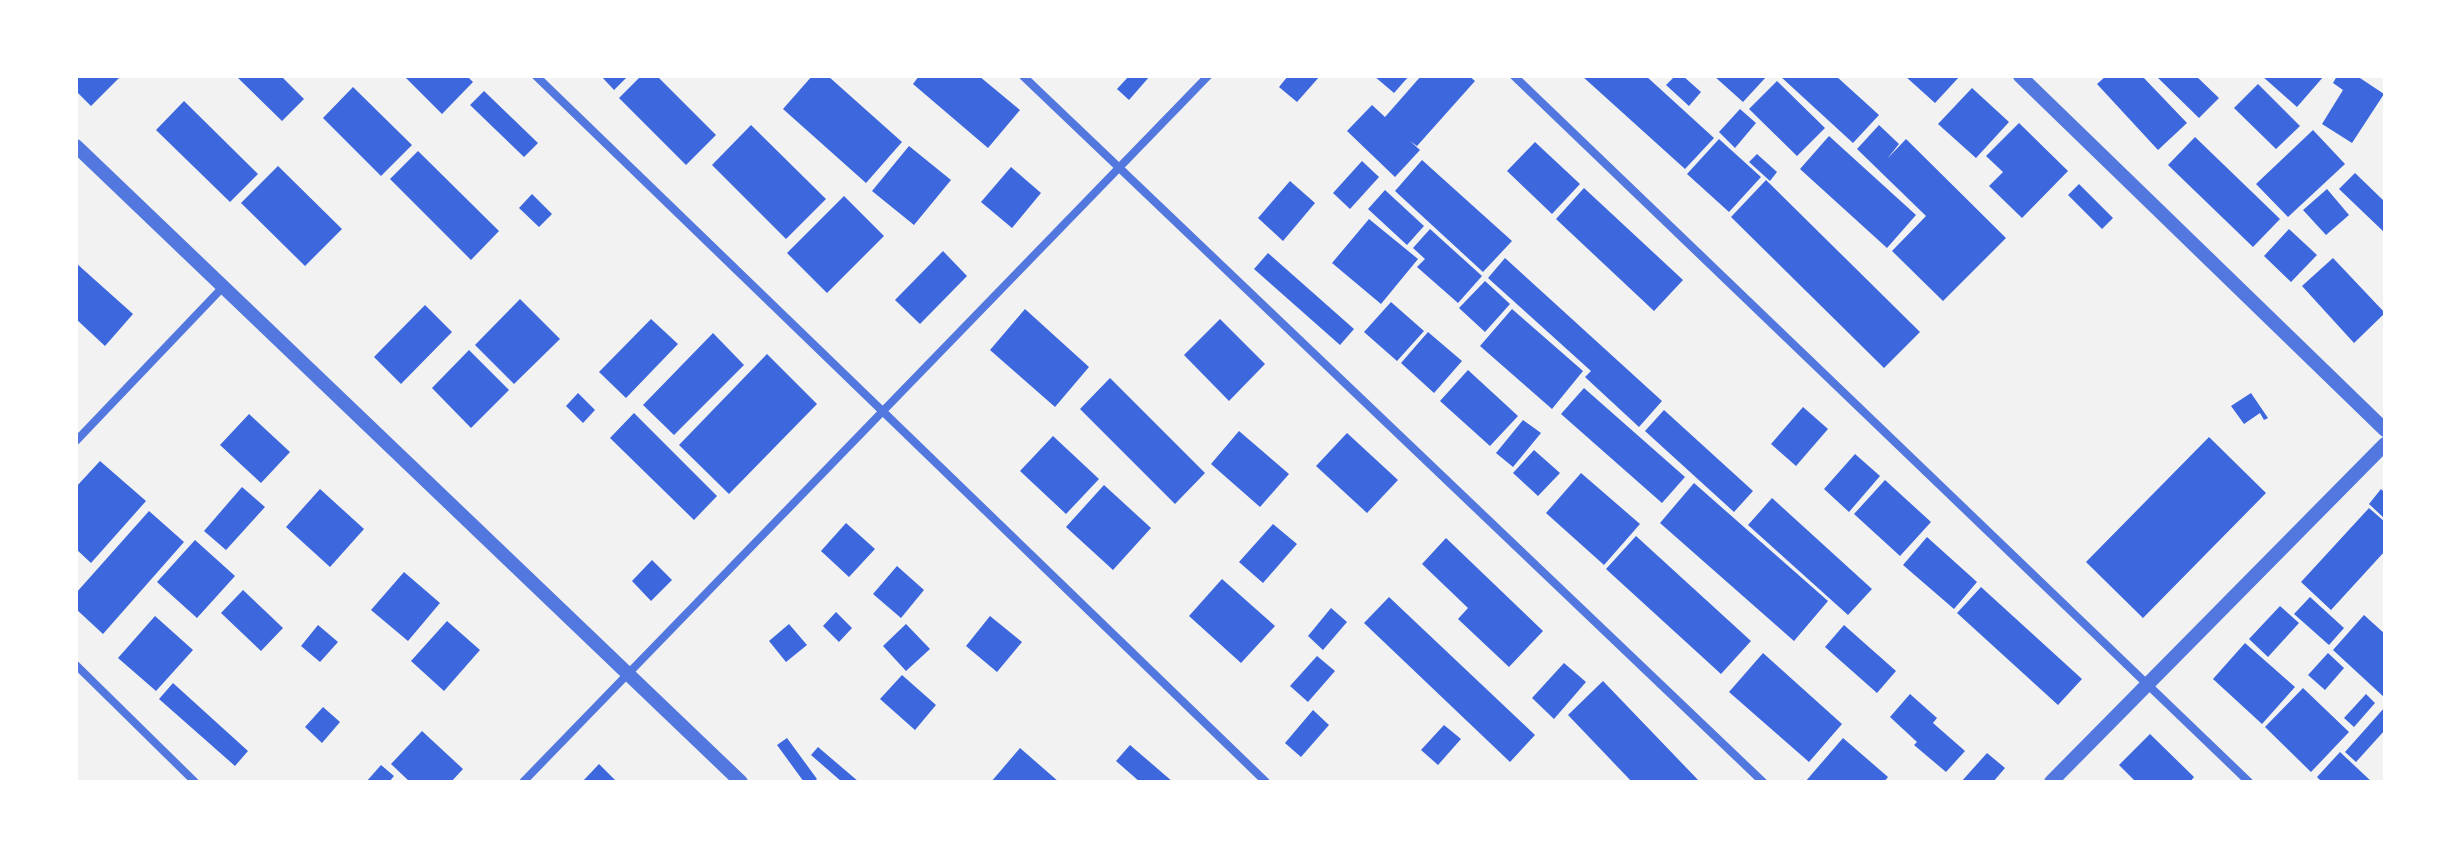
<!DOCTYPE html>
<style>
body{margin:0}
#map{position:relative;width:2461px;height:858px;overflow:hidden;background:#f2f2f2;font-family:Helvetica,sans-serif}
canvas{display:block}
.frame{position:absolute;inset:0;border:78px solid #fff;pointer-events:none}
</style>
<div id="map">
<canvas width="2461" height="858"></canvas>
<div class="frame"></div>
</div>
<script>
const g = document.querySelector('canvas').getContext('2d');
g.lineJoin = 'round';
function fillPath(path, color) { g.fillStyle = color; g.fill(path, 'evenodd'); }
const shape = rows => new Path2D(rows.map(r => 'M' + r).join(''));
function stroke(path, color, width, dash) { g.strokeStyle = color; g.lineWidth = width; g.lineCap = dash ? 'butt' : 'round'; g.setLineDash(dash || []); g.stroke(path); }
const building = shape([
 [76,76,121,76,91,106,76,91],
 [236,76,281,76,304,99,282,121],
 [404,76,467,76,473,82,442,114],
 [601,76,628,76,614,90],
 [641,76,657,76,716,135,686,165,619,98],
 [812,76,828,76,902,142,866,183,783,109],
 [919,76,979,76,1020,110,988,148,913,84],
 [1129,76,1150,76,1129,100,1117,89],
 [1288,76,1320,76,1297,102,1279,87],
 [1374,76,1409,76,1394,93],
 [1421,76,1469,76,1475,81,1417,146,1410,141,1420,150,1395,177,1347,131,1372,105,1385,117],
 [1582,76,1646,76,1714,138,1685,169],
 [1675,76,1683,76,1701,92,1689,106,1666,85],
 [1714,76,1767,76,1743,102],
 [1780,76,1836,76,1879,115,1853,143],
 [1905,76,1960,76,1935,103],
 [2106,76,2142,76,2187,123,2158,150,2097,84],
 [2156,76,2196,76,2219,98,2199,118],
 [2262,76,2324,76,2297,107],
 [2337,76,2357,76,2384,94,2352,143,2322,124,2343,90,2333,83],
 [1777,81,1825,128,1797,156,1749,109],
 [2258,84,2300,126,2276,149,2234,108],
 [353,87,412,145,381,176,323,118],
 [1972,88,2009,122,1976,158,1938,124],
 [484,91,538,143,524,157,470,105],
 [184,101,258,174,230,202,156,130],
 [1740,109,1756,123,1735,148,1719,132],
 [2019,123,2068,171,2022,218,1989,186,2003,172,1986,156],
 [751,125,826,199,786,239,712,165],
 [1879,125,1899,144,1887,159,1906,139,2006,238,1943,301,1892,251,1926,216,1857,149],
 [2313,130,2345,164,2288,217,2256,184],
 [1829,136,1916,215,1887,248,1800,169],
 [2195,137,2280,219,2253,247,2168,165],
 [1719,139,1761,177,1729,212,1687,174],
 [1535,142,1580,184,1552,214,1507,171],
 [909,146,951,180,914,225,872,191],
 [418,151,499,231,471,260,390,179],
 [1757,154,1777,172,1770,181,1749,162],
 [1422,160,1512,241,1483,272,1395,191],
 [1362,161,1379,177,1350,209,1333,193],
 [278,166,342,229,305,266,241,203],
 [1011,167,1041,193,1012,228,981,202],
 [2355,173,2385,202,2385,233,2339,189],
 [1766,180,1920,332,1884,368,1731,217],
 [1290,181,1315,203,1283,241,1258,218],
 [2079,184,2113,218,2102,229,2068,195],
 [1584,188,1683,280,1654,311,1556,219],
 [2327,189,2349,215,2326,235,2303,210],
 [1385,190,1424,226,1407,245,1368,209],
 [532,194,552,214,539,227,519,208],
 [844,196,884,236,827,293,787,253],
 [1369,219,1418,259,1381,304,1332,263],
 [1430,229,1482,276,1458,303,1417,267,1425,259,1413,248],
 [2289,229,2317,255,2291,282,2264,256],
 [943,251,967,276,920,324,895,300],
 [1268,253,1354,329,1340,345,1254,269],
 [1505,258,1662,401,1639,427,1585,377,1591,371,1488,278],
 [2333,258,2385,313,2354,343,2302,286],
 [76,263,133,314,105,346,76,319],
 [1485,281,1510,304,1485,332,1459,308],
 [520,299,560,339,514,384,475,345],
 [1391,302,1424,331,1397,361,1364,332],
 [425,305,452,332,401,384,374,357],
 [1025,309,1089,367,1055,407,990,350],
 [1512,309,1583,371,1552,409,1480,346],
 [651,319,678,344,626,398,599,372],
 [1220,319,1265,364,1229,401,1184,355],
 [1428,332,1462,361,1434,393,1401,363],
 [713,333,744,365,674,435,643,405],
 [469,350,509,390,471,428,432,388],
 [767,354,817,404,729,494,679,445],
 [1468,370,1518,416,1490,446,1440,401],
 [1110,378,1205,473,1175,504,1080,409],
 [1584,388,1685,477,1662,503,1561,414],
 [578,393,595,410,583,423,566,406],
 [2251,393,2268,418,2264,420,2260,413,2244,424,2231,406],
 [1803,407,1828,429,1796,466,1771,444],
 [1664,410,1753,491,1734,512,1645,431],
 [634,413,717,496,694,520,610,438],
 [249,414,290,452,261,483,220,445],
 [1523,420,1541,433,1513,467,1496,453],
 [1239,431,1289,474,1260,507,1211,464],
 [1347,433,1398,480,1367,513,1316,466],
 [1053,436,1099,479,1066,514,1020,471],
 [2209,437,2266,493,2143,618,2086,562],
 [1534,450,1560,473,1538,496,1513,473],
 [1855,454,1880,476,1849,512,1824,489],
 [100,461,146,501,91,563,76,549,76,487],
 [1581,473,1640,524,1604,565,1546,513],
 [1885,480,1931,522,1900,556,1854,514],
 [1694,483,1828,601,1794,641,1660,523],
 [1104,485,1151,528,1113,570,1066,527],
 [242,487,265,507,226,550,204,531],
 [320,489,364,529,330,567,286,527],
 [2381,489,2385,493,2385,519,2369,504],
 [1772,498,1872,589,1848,615,1748,525],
 [2369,508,2385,522,2385,551,2331,610,2301,582],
 [149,511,184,542,103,634,76,609,76,593],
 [846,523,875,549,849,577,821,551],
 [1273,524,1297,544,1263,583,1239,562],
 [1636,536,1751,641,1721,674,1606,569],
 [1927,537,1977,582,1954,609,1903,565],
 [1446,538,1543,631,1509,667,1458,619,1468,608,1422,564],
 [195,540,235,576,197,618,157,582],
 [652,560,672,580,651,601,632,581],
 [897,566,924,590,901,618,873,594],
 [404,572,440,603,408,641,371,610],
 [1222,579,1275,626,1241,663,1189,616],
 [1981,587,2082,679,2058,705,1957,613],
 [243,590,283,628,261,651,221,613],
 [1389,597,1535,735,1510,762,1364,623],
 [2310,597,2344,628,2329,645,2294,614],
 [2280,606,2299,623,2268,657,2249,639],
 [1331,608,1347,622,1323,650,1308,636],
 [836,612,852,628,839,642,823,626],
 [2364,615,2385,634,2385,698,2333,650],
 [155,616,193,650,156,691,118,658],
 [990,616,1022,642,997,672,966,646],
 [447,621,480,650,444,691,411,661],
 [789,624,807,645,786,662,769,641],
 [906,624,930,649,906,671,883,646],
 [318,625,338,642,320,662,301,646],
 [1844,625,1896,671,1877,693,1825,647],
 [2245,643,2295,687,2262,724,2213,679],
 [1763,653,1842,724,1809,762,1729,692],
 [2328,653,2344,668,2325,690,2308,675],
 [1317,656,1335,671,1308,702,1290,686],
 [1564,663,1586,682,1554,719,1532,698],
 [902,675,936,705,915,730,880,699],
 [1603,681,1700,782,1632,782,1568,715],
 [173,683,248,751,235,766,159,699],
 [2303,688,2349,732,2311,772,2265,727],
 [1910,694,1937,718,1933,723,1965,751,1946,772,1914,745,1917,742,1890,717],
 [2366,694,2375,703,2354,727,2344,718],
 [323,707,340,722,322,743,305,727],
 [2385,707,2385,730,2356,762,2345,752],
 [1313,710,1329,725,1301,757,1285,743],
 [1444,725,1461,739,1438,765,1421,750],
 [422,731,463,769,451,782,410,782,391,764],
 [2150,734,2194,777,2190,782,2136,782,2119,765],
 [787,738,817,779,813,782,804,782,777,745],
 [1843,738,1888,777,1884,782,1805,782],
 [1130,745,1173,782,1140,782,1116,761],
 [818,747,859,782,842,782,811,755],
 [1020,748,1059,782,991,782],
 [2340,752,2372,782,2322,782,2317,777],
 [1987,753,2005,768,1993,782,1961,782],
 [599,764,617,782,582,782],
 [381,765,394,776,389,782,366,782]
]);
const minor = shape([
 [536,76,1266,782],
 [1023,76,1763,782],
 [1514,76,2249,782],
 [76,441,223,287],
 [76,665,195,782],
 [523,782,1208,76]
]);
const tertiary = shape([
 [2020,76,2385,430],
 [76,146,741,782],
 [2051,782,2385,444]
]);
fillPath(building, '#3d67dc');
stroke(minor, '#5277de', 8);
stroke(tertiary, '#5277de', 14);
</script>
